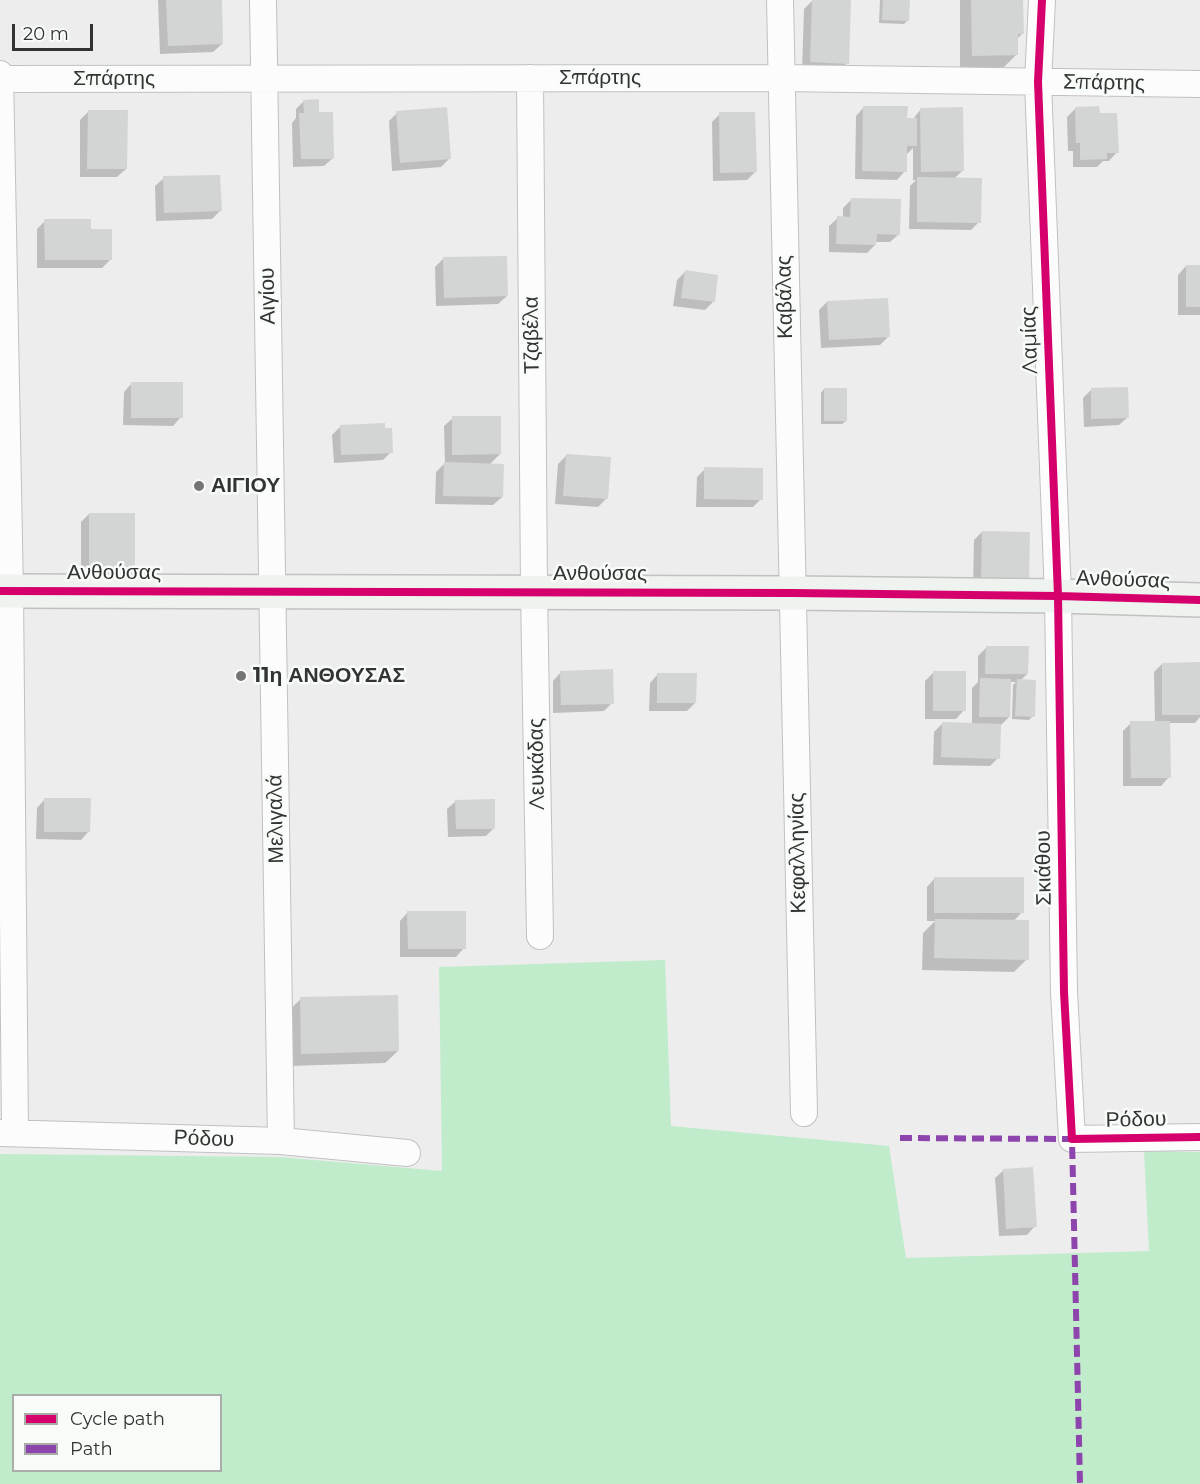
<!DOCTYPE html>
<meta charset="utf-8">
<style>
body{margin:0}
#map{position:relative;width:1200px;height:1484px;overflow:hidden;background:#ecedec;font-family:Montserrat,sans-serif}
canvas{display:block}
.legend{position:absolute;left:12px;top:1394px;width:210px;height:78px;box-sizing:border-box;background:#f8fcf9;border:2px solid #a9aca9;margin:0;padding:8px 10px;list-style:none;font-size:18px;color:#323332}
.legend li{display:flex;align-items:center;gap:12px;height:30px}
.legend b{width:30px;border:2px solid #a9aca9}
.scale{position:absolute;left:12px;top:24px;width:81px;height:27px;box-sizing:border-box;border:3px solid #323332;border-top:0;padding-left:8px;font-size:18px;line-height:21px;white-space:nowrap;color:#323332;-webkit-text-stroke:4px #f8fcf9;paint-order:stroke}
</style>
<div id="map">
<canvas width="1200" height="1484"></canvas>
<ul class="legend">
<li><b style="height:8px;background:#d6006c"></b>Cycle path</li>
<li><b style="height:8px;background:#8e44ad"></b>Path</li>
</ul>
<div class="scale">20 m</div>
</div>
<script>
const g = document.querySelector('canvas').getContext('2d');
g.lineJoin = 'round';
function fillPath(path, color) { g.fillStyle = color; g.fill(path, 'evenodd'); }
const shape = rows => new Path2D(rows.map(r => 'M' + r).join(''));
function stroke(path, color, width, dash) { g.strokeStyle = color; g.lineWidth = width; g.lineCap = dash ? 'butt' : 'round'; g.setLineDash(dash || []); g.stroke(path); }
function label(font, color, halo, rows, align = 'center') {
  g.font = font + ' Montserrat,sans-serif'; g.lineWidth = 5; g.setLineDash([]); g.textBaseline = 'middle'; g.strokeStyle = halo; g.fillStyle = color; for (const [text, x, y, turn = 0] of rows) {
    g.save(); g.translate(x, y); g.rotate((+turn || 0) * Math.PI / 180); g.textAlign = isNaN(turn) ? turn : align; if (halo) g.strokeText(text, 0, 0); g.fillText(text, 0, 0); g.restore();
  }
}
const green = shape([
 [665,960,671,1126,889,1146,906,1258,1149,1251,1144,1151,1200,1152,1200,1484,0,1484,0,1154,279,1157,442,1171,439,967],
 [14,1396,220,1396,220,1470,14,1470]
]);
const shadow = shape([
 [158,0,220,0,222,44,213,52,160,54],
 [813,0,847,63,839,72,802,70,804,9],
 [880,0,908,0,908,20,904,24,879,23],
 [960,0,1022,0,1023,33,1017,39,1017,54,1004,67,960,68],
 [304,101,318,114,333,158,324,166,293,167,292,123,296,118,296,109],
 [864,107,906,119,913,119,921,109,962,171,954,179,979,222,971,230,909,229,910,186,916,180,913,180,913,148,907,154,905,171,897,180,855,179,856,116],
 [1076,108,1098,114,1117,152,1109,161,1103,161,1097,167,1073,167,1073,151,1068,151,1067,117],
 [88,112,126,169,117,177,80,177,80,120],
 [397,113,449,159,441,167,392,171,389,121],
 [720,114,755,172,747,180,713,181,712,122],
 [164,178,220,211,212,219,156,221,155,186],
 [851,200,899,234,890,242,875,242,875,245,867,253,829,252,829,226,838,218,843,218,843,208],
 [45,221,90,231,111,259,102,268,37,268,37,229],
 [443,259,507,296,498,304,436,306,435,267],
 [1186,266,1200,266,1200,315,1178,315,1178,275],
 [685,272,713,302,705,310,673,306,677,280],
 [827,302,888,337,880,345,821,348,819,310],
 [132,383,181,417,173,426,123,425,124,392],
 [824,389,846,421,842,424,821,424,821,393],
 [1091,390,1128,417,1119,425,1084,427,1083,398],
 [453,418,500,454,489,465,502,497,493,505,435,504,436,472,445,463,444,426],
 [341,426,391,452,383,460,334,463,332,435],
 [567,455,606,499,598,507,555,504,558,464],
 [705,469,761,499,753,507,696,507,697,477],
 [89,514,133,573,125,581,81,581,81,522],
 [982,532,1028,533,973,587,974,540],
 [986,648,1027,674,1020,681,1033,716,1029,720,1012,719,1013,685,1016,682,1010,682,1009,717,1001,725,998,758,990,766,933,765,934,732,942,724,972,725,972,688,978,682,978,656],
 [1162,664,1200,664,1200,717,1195,723,1169,723,1169,777,1161,786,1123,786,1123,731,1131,723,1155,723,1154,672],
 [561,672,612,703,604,711,553,713,553,681],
 [934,672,964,710,956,719,925,719,925,681],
 [658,674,695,703,687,711,649,711,650,683],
 [45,799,89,831,81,840,36,839,37,808],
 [456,801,494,828,486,836,448,837,447,809],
 [935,878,1022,912,1013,922,1027,959,1014,972,922,970,923,933,935,921,927,921,927,887],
 [408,912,464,948,456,957,400,957,400,921],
 [301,999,398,1051,385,1063,289,1066,288,1011],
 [1004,1170,1035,1226,1027,1235,999,1236,995,1178]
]);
const building = shape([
 [166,0,222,0,223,44,168,46],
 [812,0,851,0,849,64,810,62],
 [883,0,910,0,909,21,882,20],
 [971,0,1023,0,1024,34,1018,34,1018,55,972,56],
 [319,99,319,112,333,112,334,159,301,159,299,113,304,113,303,100],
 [863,106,908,106,907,118,917,118,917,146,907,146,907,172,862,171],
 [1099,106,1100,113,1117,113,1119,153,1107,153,1107,159,1080,160,1080,143,1076,143,1075,107],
 [447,107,451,159,400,163,396,111],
 [963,107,964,171,921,172,920,108],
 [88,110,128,110,127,169,87,169],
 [719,112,755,112,757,172,720,173],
 [220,175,222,211,164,213,163,176],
 [917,177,982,178,981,223,917,222],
 [851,198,901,199,900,235,877,234,876,245,836,244,837,216,850,217],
 [44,219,91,219,91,229,112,229,112,260,45,260],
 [507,256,508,296,444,298,443,257],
 [1186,265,1200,265,1200,307,1186,307],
 [685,270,718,275,715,302,681,298],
 [888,298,890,337,829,340,827,301],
 [131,382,183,382,183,418,131,418],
 [1128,387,1129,418,1091,419,1091,388],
 [824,388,847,388,847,421,824,421],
 [452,416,501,416,501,454,452,455],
 [385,423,385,428,392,428,393,453,341,455,340,425],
 [566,454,611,457,608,499,563,496],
 [444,462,504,464,503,497,443,496],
 [704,467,763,468,763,500,704,499],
 [89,513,135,513,135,573,89,573],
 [982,531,1030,532,1029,580,981,579],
 [986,646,1029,646,1028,674,985,674],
 [1200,662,1200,715,1162,715,1162,663],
 [613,669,614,704,561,705,560,671],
 [933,671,966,671,966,711,933,711],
 [657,673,697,673,696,703,657,703],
 [980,678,1011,679,1010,717,979,717],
 [1017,679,1036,680,1035,717,1015,716],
 [1130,721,1170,721,1171,778,1131,778],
 [942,722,1001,724,1000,759,941,757],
 [44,798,91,798,90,832,44,832],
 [495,799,495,829,456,829,455,800],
 [934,877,1024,877,1024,913,934,913],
 [407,911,466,911,466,949,408,949],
 [935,919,1029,920,1029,960,934,958],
 [398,995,399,1051,301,1054,300,997],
 [1033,1167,1037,1227,1006,1229,1003,1169]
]);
const street = shape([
 [263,0,281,1141],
 [780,0,804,1113],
 [1042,0,1038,82,1058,596,1064,992,1072,1139,1200,1137],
 [0,74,10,591,15,1133],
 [530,78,534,591,540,936],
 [0,79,781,78,1200,84],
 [0,1133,281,1141,407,1153]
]);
const secondary = shape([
 [0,591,792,593,1058,596,1200,600]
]);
const quiet = shape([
 [900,1138,1072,1139,1080,1484]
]);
const cycleway = shape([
 [1042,0,1038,82,1058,596,1064,992,1072,1139,1200,1137],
 [0,591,792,593,1058,596,1200,600]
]);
const markers = [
 [199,486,6,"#737473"],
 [241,676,6,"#737473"]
];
const streetNames = [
 ["Σπάρτης",600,78],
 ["Σπάρτης",114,79],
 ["Σπάρτης",1104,83,1],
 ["Αιγίου",268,296,-91],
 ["Καβάλας",785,297,-91],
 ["Τζαβέλα",532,335,-91],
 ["Λαμίας",1030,340,-92],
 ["Ανθούσας",114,573],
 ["Ανθούσας",600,574],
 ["Ανθούσας",1123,580,2],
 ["Λευκάδας",537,764,-91],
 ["Μελιγαλά",276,819,-91],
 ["Κεφαλληνίας",798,853,-91],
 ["Σκιάθου",1044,868,-91],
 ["Ρόδου",1136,1120,-1],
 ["Ρόδου",204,1139,2]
];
const poiNames = [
 ["ΑΙΓΙΟΥ",211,486],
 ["11η ΑΝΘΟΥΣΑΣ",253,676]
];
fillPath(green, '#c0eccc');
fillPath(shadow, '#0003');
fillPath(building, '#d3d4d4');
stroke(street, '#c0c1c0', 28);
stroke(secondary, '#c0c1c0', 36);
stroke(street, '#fcfcfc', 26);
stroke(secondary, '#eef3ef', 33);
stroke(quiet, '#8e44ad', 6, [12, 6]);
stroke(cycleway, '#d6006c', 8);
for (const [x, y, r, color] of markers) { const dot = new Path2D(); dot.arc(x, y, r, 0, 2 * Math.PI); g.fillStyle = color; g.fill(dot); stroke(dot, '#f8fcf9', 2); }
label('21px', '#323332', '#f8fcf9', streetNames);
label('bold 21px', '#323332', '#f8fcf9', poiNames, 'left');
</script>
